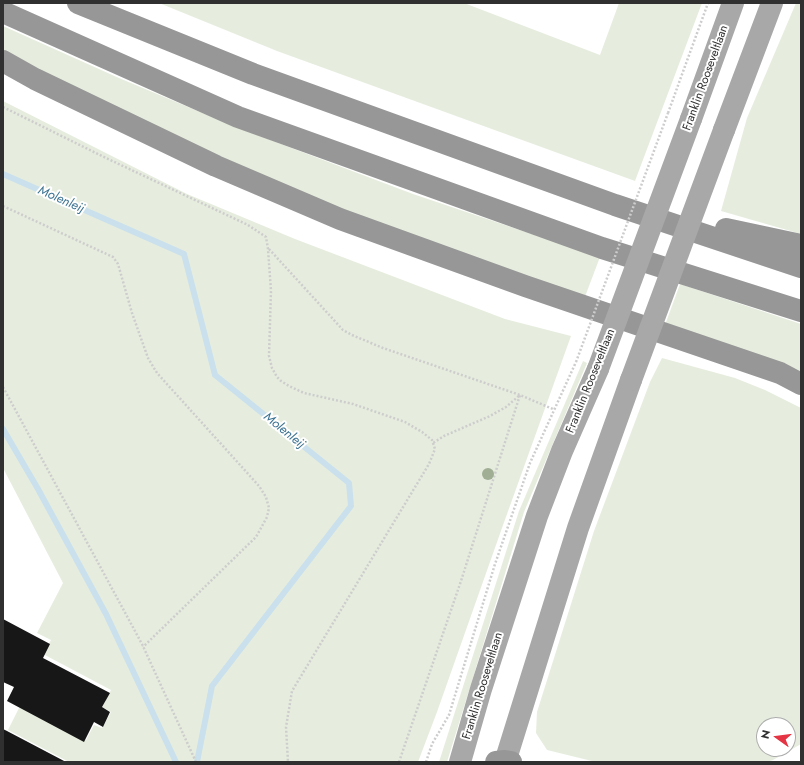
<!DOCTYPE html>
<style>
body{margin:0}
#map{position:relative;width:804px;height:765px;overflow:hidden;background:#fff;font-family:Jost,sans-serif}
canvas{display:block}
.frame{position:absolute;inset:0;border:4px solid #303030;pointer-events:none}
.north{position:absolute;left:756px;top:717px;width:40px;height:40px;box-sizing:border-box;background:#fff;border:1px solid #acacac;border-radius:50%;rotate:284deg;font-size:11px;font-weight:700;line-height:16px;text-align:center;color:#303030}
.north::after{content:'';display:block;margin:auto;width:14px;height:18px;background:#e53443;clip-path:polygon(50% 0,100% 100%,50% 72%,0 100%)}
</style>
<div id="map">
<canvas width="804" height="765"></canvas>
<div class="frame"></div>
<div class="north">N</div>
</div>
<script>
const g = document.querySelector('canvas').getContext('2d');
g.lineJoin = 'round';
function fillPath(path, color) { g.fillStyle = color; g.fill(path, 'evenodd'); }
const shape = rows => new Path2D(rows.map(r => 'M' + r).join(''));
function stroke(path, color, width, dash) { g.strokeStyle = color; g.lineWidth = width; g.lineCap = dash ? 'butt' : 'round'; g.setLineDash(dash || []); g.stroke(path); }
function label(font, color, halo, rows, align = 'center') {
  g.font = font + ' Jost,sans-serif'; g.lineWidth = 4; g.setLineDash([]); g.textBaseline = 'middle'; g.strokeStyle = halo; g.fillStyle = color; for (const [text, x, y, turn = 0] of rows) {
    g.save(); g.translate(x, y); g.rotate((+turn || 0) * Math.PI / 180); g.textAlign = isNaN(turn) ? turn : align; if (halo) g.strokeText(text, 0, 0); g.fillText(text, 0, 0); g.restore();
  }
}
const green = shape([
 [159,3,464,3,600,55,619,3,702,3,635,181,277,51],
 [796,3,801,3,801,234,721,211,747,118],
 [3,26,119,78,236,127,413,194,600,257,583,302,318,204,3,57],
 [3,101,187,194,295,239,505,319,571,336,502,528,437,712,418,762,69,762,8,730,20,706,86,740,94,725,102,728,111,712,102,707,111,690,43,654,51,640,37,633,63,583,3,468],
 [680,284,801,324,801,378,665,325],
 [662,358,735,378,765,390,801,408,801,744,773,760,767,762,596,762,547,750,536,733,537,712,594,531,650,382],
 [764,725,788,725,788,749,764,749],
 [583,361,587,363,524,512,447,762,439,762,519,511]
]);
const stream = shape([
 [3,174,184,254,215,375,349,483,351,506,212,686,197,762],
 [3,429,38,489,106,614,176,762]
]);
const building = shape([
 [3,619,50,644,43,658,110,693,102,707,110,712,103,727,94,722,84,742,7,701,14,687,3,682],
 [3,729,7,731,66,762,3,762]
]);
const path = shape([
 [3,107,106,158,248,225,266,237,268,249,271,291,269,356,272,368,277,377,281,381,289,386,304,393,353,404,405,422,422,432,432,440,435,449,429,464,292,691,286,727,288,762],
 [668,113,708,3],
 [3,206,113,257,118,264,132,313,148,358,157,373,241,466,259,486,266,497,269,508,267,517,256,537,143,647],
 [269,249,343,330,352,335,383,348,520,395,506,407,490,416,444,436,433,443],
 [3,387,142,644,196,762],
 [399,762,461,581,520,395,553,409],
 [426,762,432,744,449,715,495,564,530,463,576,362]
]);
const major = shape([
 [691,119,733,3],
 [724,130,772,3],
 [460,762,481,689,537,516,562,451,598,369],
 [505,762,578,528,631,380]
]);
const highway = shape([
 [78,3,253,74,615,205,801,267],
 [3,12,238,117,602,248,801,311],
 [3,61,35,79,216,166,340,219,525,286,780,373,801,384],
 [726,229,801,245],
 [496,762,505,761,511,762]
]);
const pathBridge = shape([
 [576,362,668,113]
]);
const majorBridge = shape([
 [598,369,691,119],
 [631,380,724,130]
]);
const trees = [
 [488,474]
];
const streetNames = [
 ["Franklin Rooseveltlaan",706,78,-70],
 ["Franklin Rooseveltlaan",591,381,-68],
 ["Franklin Rooseveltlaan",483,686,-73]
];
const waterNames = [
 ["Molenleij",61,200,24],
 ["Molenleij",284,431,39]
];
fillPath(green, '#e6edde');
stroke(stream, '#cae0ec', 6);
fillPath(building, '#171717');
stroke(path, '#cdcdcd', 2.5, [2, 2]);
stroke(major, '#a8a8a8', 22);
stroke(highway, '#979797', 22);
stroke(pathBridge, '#cdcdcd', 2.5, [2, 2]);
stroke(majorBridge, '#a8a8a8', 22);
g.fillStyle = '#a0ae94';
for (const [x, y] of trees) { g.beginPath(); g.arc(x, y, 6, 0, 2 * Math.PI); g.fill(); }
label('12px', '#303030', '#fff', streetNames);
label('italic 13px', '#3d7392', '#fff', waterNames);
</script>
